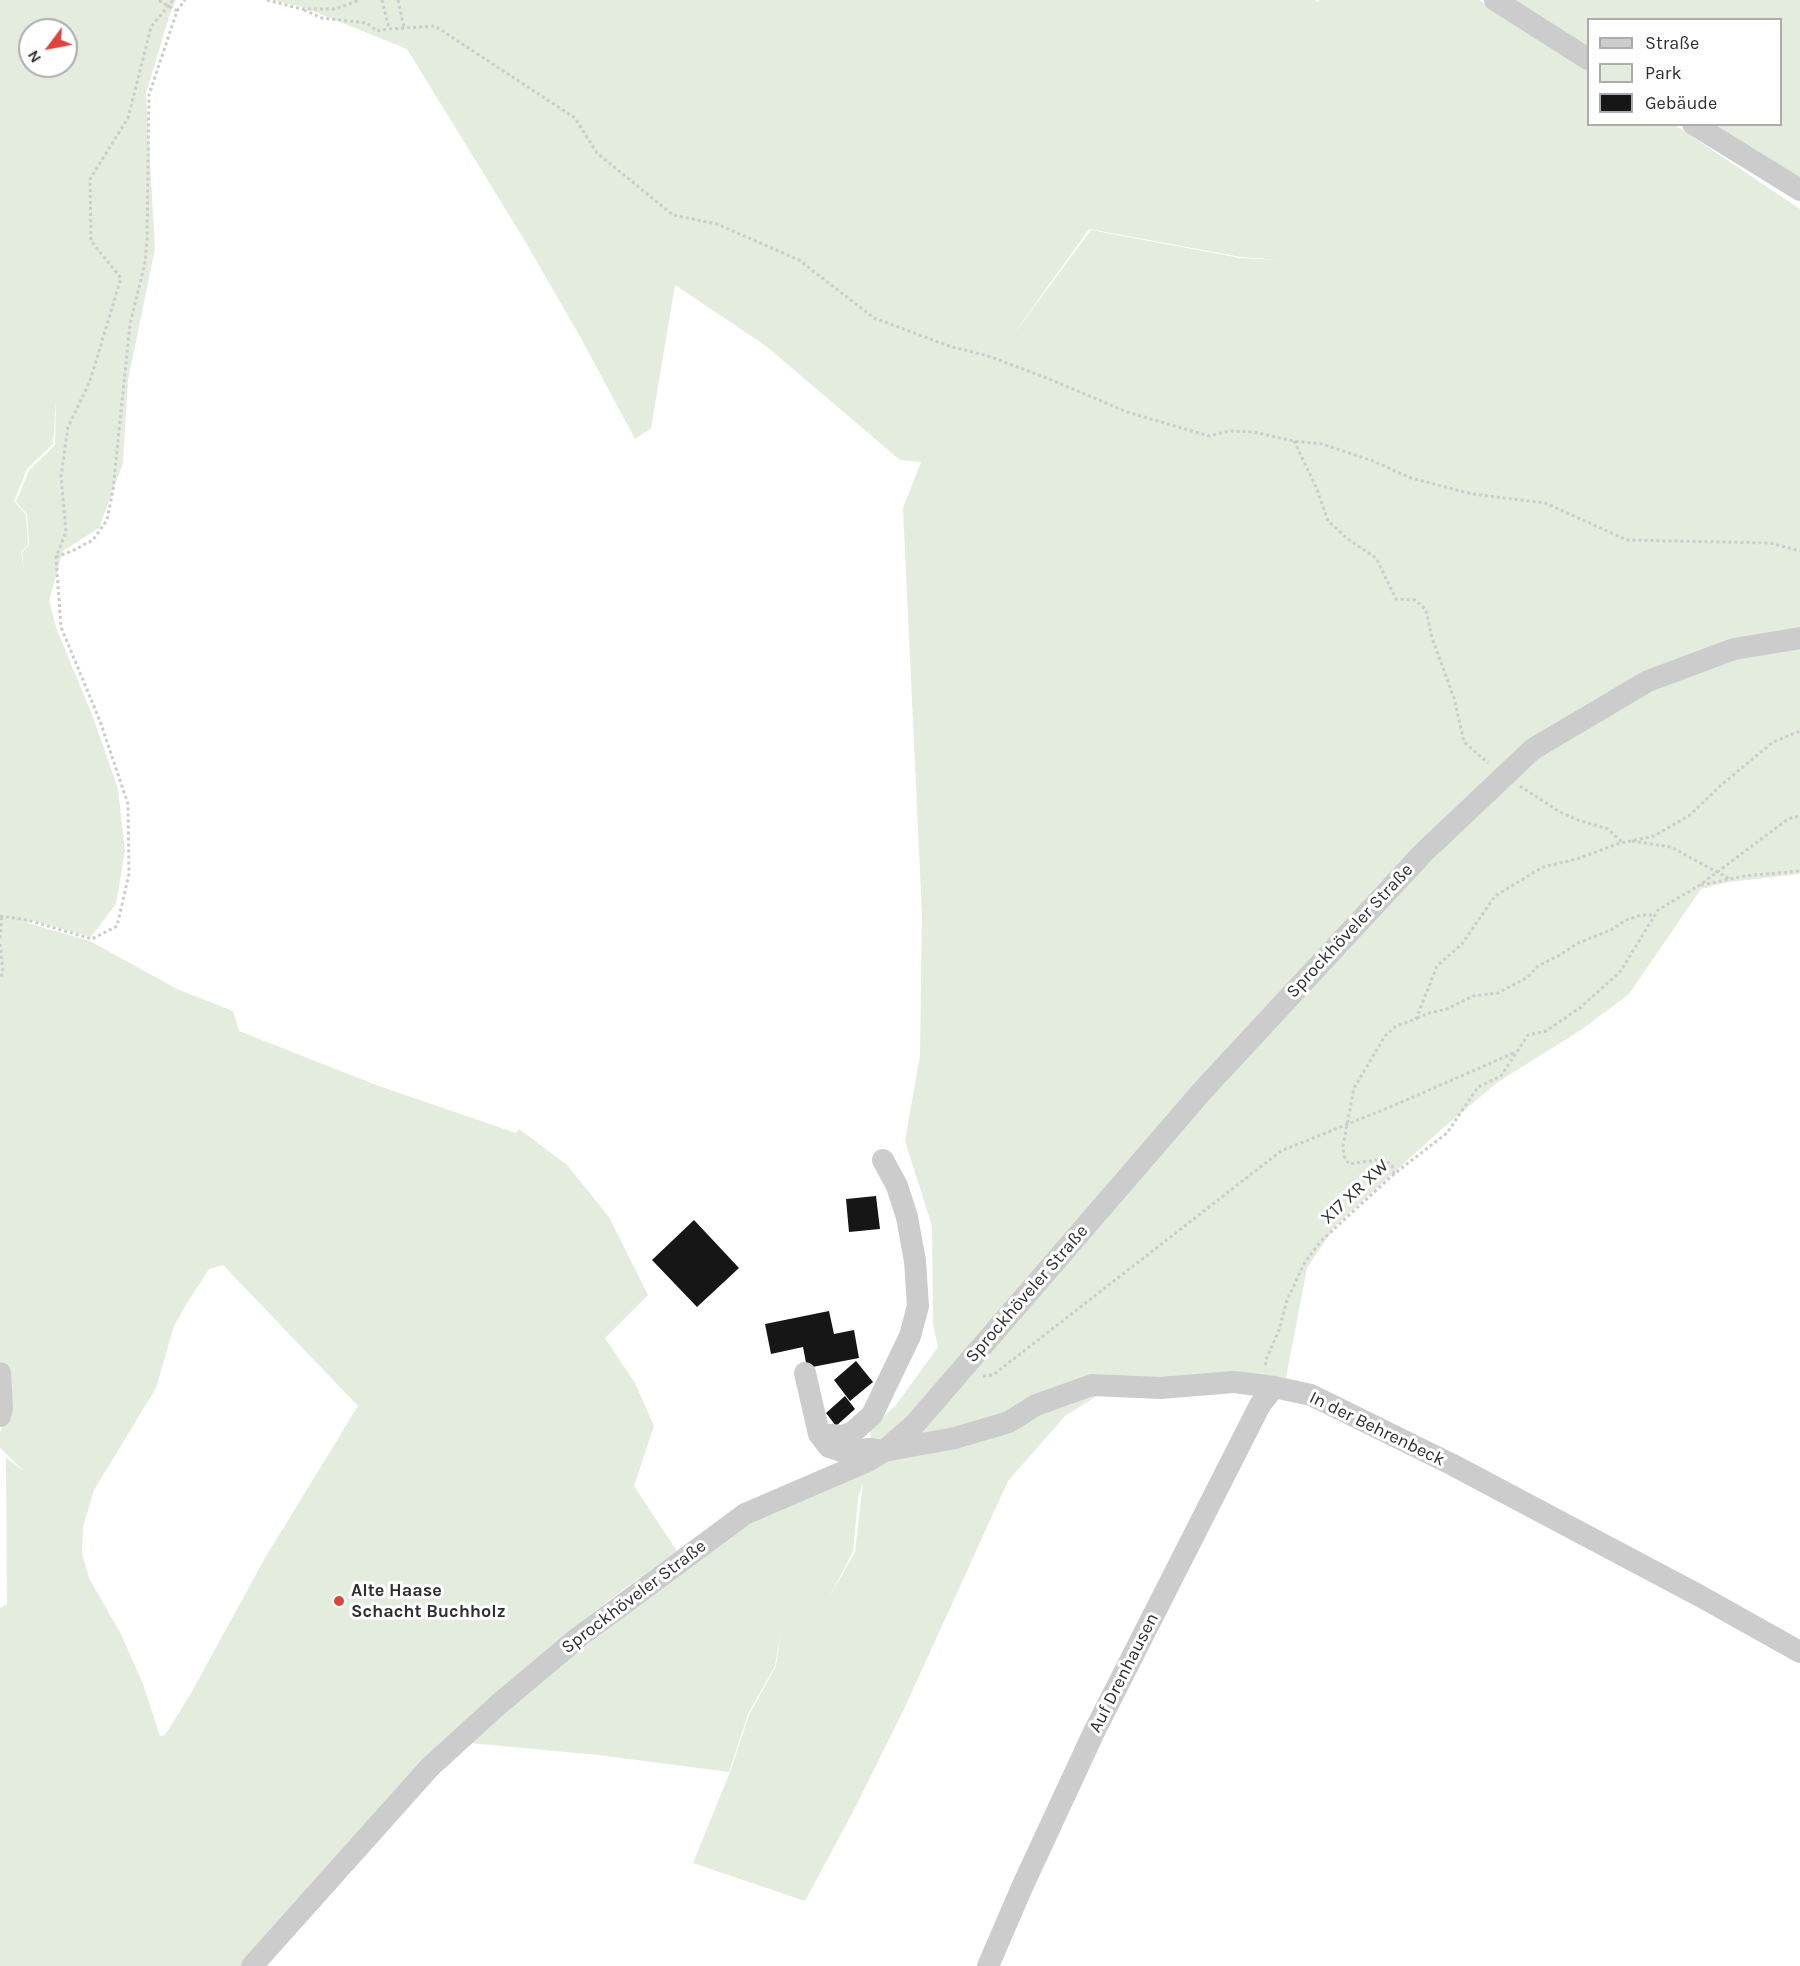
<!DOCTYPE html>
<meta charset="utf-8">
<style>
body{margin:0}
#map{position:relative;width:1800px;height:1966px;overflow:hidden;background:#fff;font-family:Karla,sans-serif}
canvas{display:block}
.legend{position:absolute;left:1587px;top:18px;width:195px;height:108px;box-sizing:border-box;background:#fff;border:2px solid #acacac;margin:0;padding:8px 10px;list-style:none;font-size:18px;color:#2f2f2f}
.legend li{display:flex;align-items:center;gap:12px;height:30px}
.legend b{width:30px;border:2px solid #acacac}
.north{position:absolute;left:18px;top:18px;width:60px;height:60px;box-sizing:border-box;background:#fff;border:2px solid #acacac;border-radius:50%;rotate:238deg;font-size:16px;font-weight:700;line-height:24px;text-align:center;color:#2f2f2f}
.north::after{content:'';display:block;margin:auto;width:21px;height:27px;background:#dd443b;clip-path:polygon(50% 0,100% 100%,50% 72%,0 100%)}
</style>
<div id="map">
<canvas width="1800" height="1966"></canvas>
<ul class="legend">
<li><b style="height:8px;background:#ccc"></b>Straße</li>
<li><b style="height:16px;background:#e4ecde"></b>Park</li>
<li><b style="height:16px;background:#161616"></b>Gebäude</li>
</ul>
<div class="north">N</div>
</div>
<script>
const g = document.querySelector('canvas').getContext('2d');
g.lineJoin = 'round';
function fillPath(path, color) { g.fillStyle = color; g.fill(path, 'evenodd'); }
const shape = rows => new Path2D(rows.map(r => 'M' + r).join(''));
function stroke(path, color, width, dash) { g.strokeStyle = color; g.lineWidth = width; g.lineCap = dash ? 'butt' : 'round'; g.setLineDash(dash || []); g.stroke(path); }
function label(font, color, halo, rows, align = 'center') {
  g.font = font + ' Karla,sans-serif'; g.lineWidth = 6; g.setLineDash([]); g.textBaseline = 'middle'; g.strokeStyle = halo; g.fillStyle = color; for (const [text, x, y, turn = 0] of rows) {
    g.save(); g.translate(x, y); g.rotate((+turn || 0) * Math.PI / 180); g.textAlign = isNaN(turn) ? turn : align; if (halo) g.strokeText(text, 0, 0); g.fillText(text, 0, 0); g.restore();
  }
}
const green = shape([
 [0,0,176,0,169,17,146,93,155,249,128,380,123,463,99,528,63,551,49,601,57,630,93,717,118,789,125,851,116,904,91,937,30,920,28,923,90,941,177,989,233,1011,239,1031,376,1085,516,1133,519,1129,567,1165,609,1217,648,1295,605,1338,635,1383,654,1426,634,1486,677,1551,617,1594,569,1632,358,1838,241,1966,0,1966,0,1608,7,1604,6,1458,25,1472,0,1448,0,1433,6,1409,0,1363],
 [30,30,66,30,66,66,30,66],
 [56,400,55,445,29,470,16,502,27,514,29,545,22,552,24,571,21,552,28,545,26,515,14,501,27,469,53,444],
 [223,1265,358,1406,265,1558,190,1695,165,1735,160,1736,143,1684,121,1634,90,1580,82,1554,83,1527,94,1490,156,1388,174,1326,187,1303,209,1269],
 [272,0,1314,0,1318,2,1319,0,1479,0,1588,69,1588,124,1675,125,1800,209,1800,874,1729,882,1701,889,1629,994,1581,1030,1498,1082,1443,1128,1335,1226,1307,1268,1286,1378,1246,1376,1114,1385,1065,1416,1008,1481,905,1707,856,1806,805,1901,693,1863,730,1772,749,1715,776,1666,781,1632,775,1666,748,1714,729,1772,598,1755,470,1743,533,1687,646,1600,750,1524,871,1444,870,1429,896,1405,938,1347,933,1324,932,1226,905,1141,920,1055,922,914,903,508,921,462,900,460,766,346,675,285,651,428,635,439,582,340,525,241,407,49,303,7],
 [1089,229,1241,257,1282,260,1240,258,1091,230,1010,339],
 [863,1482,855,1552,828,1599,853,1552,858,1499],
 [1511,0,1800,0,1800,179,1712,125,1780,124,1780,20,1588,20,1588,47]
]);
const building = shape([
 [876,1196,880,1229,849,1232,846,1199],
 [694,1220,739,1268,697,1307,652,1260],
 [829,1311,834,1334,854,1330,859,1358,807,1368,803,1347,771,1354,765,1324],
 [856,1361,873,1382,850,1401,834,1380],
 [845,1396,855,1409,836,1426,826,1413]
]);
const path = shape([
 [267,0,302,9,335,9,359,0],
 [382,0,389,29,435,26,575,118,597,153,673,215,717,224,799,260,874,318,949,346,988,356,1047,378,1127,412,1209,436,1229,431,1253,432,1294,441,1322,444,1373,461,1411,478,1472,494,1545,503,1627,540,1770,543,1800,551],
 [398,0,404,28],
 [304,10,322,18,367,23,377,31,388,29],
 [177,11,185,0],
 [1294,441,1316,487,1328,521,1348,539,1376,558,1396,599,1415,600,1426,610,1432,638,1454,698,1464,742,1488,763],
 [56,557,72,551,93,540,107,520,113,490,130,324,145,263,147,239,149,95,177,11,158,0],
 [1520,786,1560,812,1578,820,1608,829,1623,843],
 [1632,841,1671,847,1730,879],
 [1701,885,1744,876,1800,871],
 [0,916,27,920,92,939,117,926,129,874,128,804,100,721,61,627,56,557,66,532,61,476,68,427,90,381,121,278,91,241,90,179,128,118,151,27,173,0],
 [0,938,2,916],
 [0,944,3,972,0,979],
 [1417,1018,1429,1013,1447,1009,1473,996,1498,993,1528,977,1538,966,1560,955,1578,943,1611,930,1626,920,1641,915,1655,915],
 [1394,1174,1392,1166,1389,1163,1377,1160,1349,1164,1344,1156,1343,1146,1354,1088,1385,1036,1396,1026,1416,1019,1437,966,1462,944,1495,896,1543,867,1577,859,1617,844,1654,836,1690,815,1720,786,1773,742,1800,731],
 [1266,1365,1265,1362,1279,1330,1287,1300,1305,1262,1321,1241,1394,1174,1447,1133,1478,1087,1501,1076,1528,1035,1546,1031,1581,1007,1620,972,1658,910,1700,885,1788,819,1800,816],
 [983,1376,993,1375,1281,1151,1395,1105,1516,1052]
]);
const minor = shape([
 [1495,0,1588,59],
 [1693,124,1800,190],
 [0,1373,2,1408,0,1416],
 [805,1373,819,1434,829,1447,845,1452,869,1449,884,1451,955,1438,1009,1422,1036,1405,1092,1385,1160,1388,1234,1382,1274,1387,1311,1395,1451,1464,1700,1596,1800,1652],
 [819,1434,843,1436,853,1432,872,1415,910,1336,918,1306,915,1261,907,1217,897,1186,883,1160],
 [252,1966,430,1767,499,1704,579,1637,745,1514,868,1461,884,1451,915,1424,1204,1089,1424,852,1533,749,1648,681,1734,649,1800,638],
 [988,1966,1023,1885,1094,1732,1260,1405,1274,1387]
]);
const markers = [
 [339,1601,6,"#dd443b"]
];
const streetNames = [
 ["Sprockhöveler Straße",1350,931,-47],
 ["X17 XR XW",1355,1192,-43],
 ["Sprockhöveler Straße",1027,1294,-49],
 ["In der Behrenbeck",1377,1429,26],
 ["Sprockhöveler Straße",634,1597,-37],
 ["Auf Drenhausen",1124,1673,-63]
];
const poiNames = [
 ["Alte Haase",351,1591],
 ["Schacht Buchholz",351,1612]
];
fillPath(green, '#e4ecde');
fillPath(building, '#161616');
stroke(path, '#ccc', 3, [3, 3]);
stroke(minor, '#ccc', 22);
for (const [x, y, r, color] of markers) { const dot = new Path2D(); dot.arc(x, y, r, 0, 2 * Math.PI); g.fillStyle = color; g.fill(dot); stroke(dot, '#fff', 2); }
label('18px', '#2f2f2f', '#fff', streetNames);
label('bold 18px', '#2f2f2f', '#fff', poiNames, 'left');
</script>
